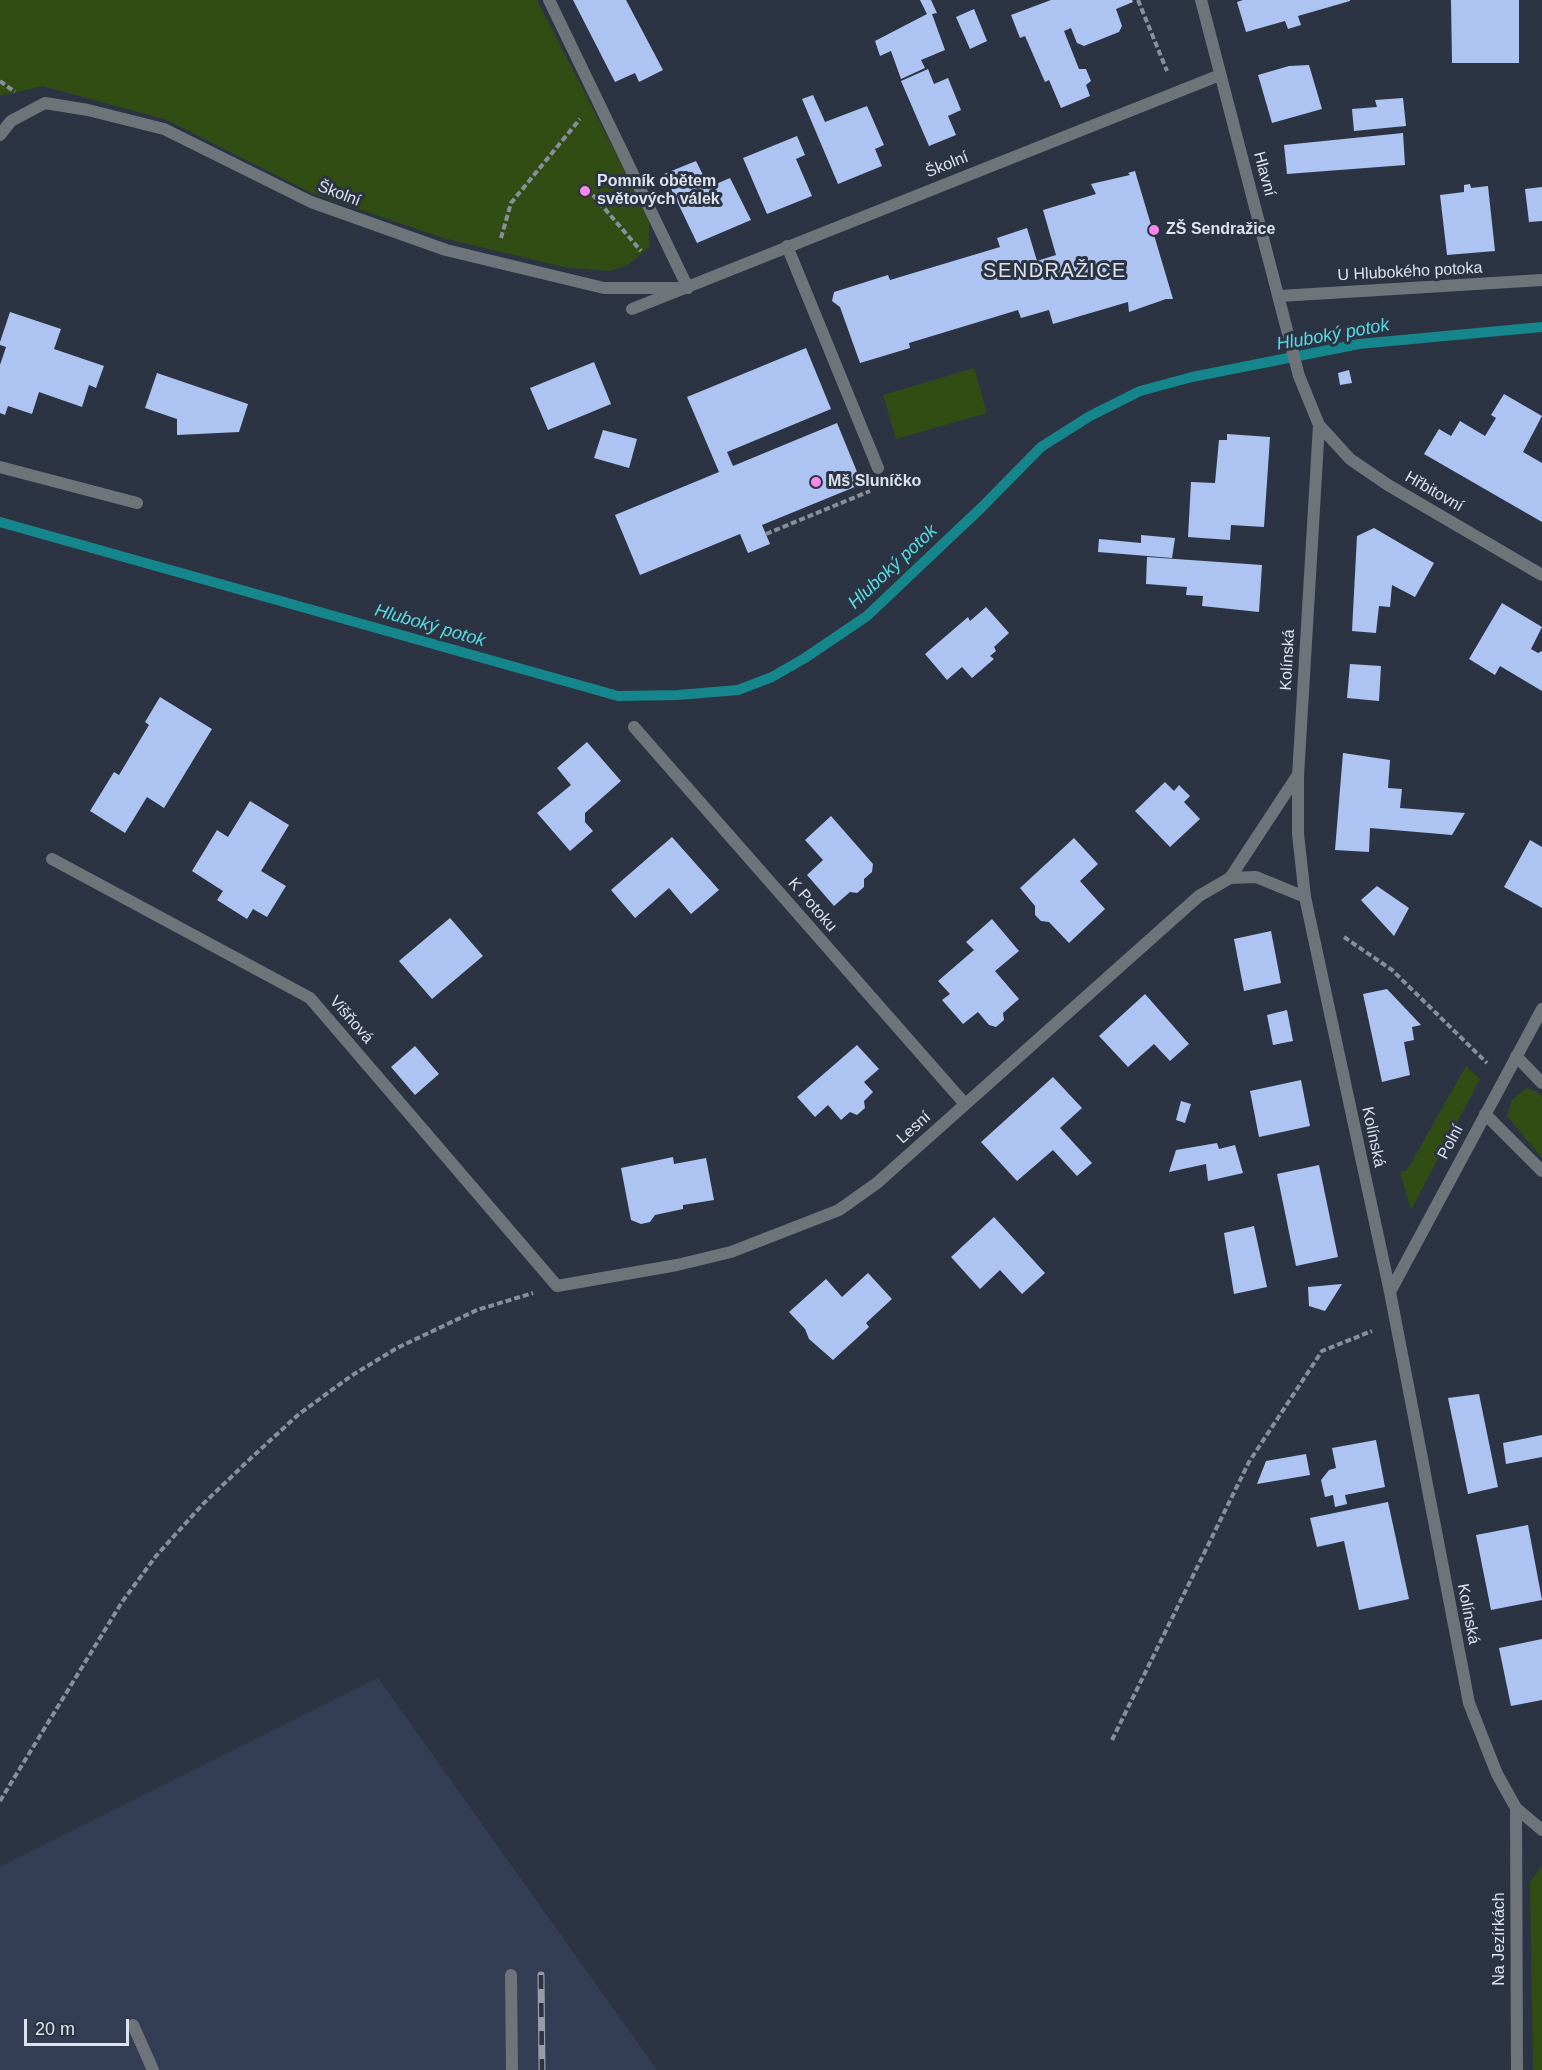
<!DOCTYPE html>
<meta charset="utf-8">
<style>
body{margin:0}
#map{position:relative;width:1542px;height:2070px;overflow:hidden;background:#2c3444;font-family:Arial,sans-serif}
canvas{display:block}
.scale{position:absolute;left:24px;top:2019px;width:105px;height:27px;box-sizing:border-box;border:3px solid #dde3ed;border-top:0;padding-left:8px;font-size:18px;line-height:21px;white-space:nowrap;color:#dde3ed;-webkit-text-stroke:4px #2c3444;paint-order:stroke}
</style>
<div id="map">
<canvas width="1542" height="2070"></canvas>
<div class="scale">20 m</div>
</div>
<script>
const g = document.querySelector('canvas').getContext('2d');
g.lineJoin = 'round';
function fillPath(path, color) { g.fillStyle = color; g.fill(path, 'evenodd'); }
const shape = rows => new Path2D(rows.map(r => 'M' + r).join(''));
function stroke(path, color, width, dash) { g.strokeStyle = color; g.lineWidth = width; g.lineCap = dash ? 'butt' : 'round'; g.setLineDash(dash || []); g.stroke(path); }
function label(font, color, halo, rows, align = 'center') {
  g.font = font + ' Arial,sans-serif'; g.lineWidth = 6; g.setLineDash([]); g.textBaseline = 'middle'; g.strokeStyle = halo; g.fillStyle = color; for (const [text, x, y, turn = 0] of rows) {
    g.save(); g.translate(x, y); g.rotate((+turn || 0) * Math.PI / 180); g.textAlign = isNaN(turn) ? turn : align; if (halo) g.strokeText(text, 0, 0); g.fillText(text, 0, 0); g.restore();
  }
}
const built = shape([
 [378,1678,657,2070,0,2070,0,1867]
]);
const green = shape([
 [0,0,537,0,649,218,649,247,628,265,609,271,564,267,443,238,312,193,167,120,43,86,0,96],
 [974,368,987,413,896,439,883,395],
 [1466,1066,1480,1079,1411,1210,1400,1172,1407,1170],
 [1526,1088,1536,1091,1542,1097,1542,1158,1507,1116,1512,1100],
 [1542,1866,1542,2070,1533,2070,1530,1882]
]);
const stream = shape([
 [0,522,618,696,678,695,738,690,772,677,805,658,867,616,982,507,1041,447,1090,416,1140,391,1192,377,1359,344,1542,327]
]);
const building = shape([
 [573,0,626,0,663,70,639,82,635,73,615,82],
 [920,0,931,0,937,13,932,14,945,50,921,60,925,68,901,79,891,51,880,56,875,41,927,14],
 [1051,0,1132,0,1133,2,1116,9,1122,26,1119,32,1084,46,1077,43,1071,28,1064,31,1079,69,1086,69,1091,81,1086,85,1090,96,1061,108,1049,80,1045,82,1025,36,1020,38,1011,15],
 [1243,0,1350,0,1350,1,1298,16,1301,25,1288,29,1285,21,1246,32,1237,2],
 [1451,0,1519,0,1519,63,1452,63],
 [974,9,987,41,970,49,956,17],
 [1309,65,1322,109,1272,123,1258,75,1289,66],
 [928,69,934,84,948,78,961,110,948,116,956,135,929,146,901,81],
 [813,95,825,122,867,106,884,145,875,149,882,166,838,184,802,99],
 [1403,98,1406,126,1354,131,1352,109,1377,107,1375,100],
 [1403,133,1405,165,1287,174,1284,145],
 [797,136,805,155,796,159,812,196,767,214,743,158],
 [696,161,709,187,730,178,751,220,697,243,664,174],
 [1135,171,1173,299,1166,299,1129,312,1128,302,1053,324,1049,310,1021,318,1018,310,909,343,910,348,860,363,840,307,832,301,834,292,888,275,890,280,1000,247,997,238,1027,228,1037,261,1056,255,1043,210,1096,194,1091,184,1130,175,1128,173],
 [1470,184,1471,188,1488,186,1495,251,1447,255,1440,195,1464,192,1464,185],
 [1542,187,1542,221,1529,222,1525,189],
 [10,312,61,329,54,349,104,366,96,388,89,385,82,407,39,392,32,414,8,406,5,415,0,413,0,365,6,347,0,345,0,342],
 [806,348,831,409,727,452,733,466,837,423,862,484,762,525,770,544,748,553,740,534,640,575,615,515,719,472,687,397],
 [594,362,611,404,548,430,530,388],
 [1349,370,1352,383,1340,385,1338,373],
 [157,373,248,404,239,432,177,435,177,419,145,408],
 [1504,394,1542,416,1523,452,1542,463,1542,522,1424,454,1439,429,1451,436,1460,421,1485,436,1496,418,1491,415],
 [603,430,637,439,629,468,594,458],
 [1227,434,1270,437,1264,527,1231,525,1230,540,1188,537,1191,482,1215,483,1219,440,1227,440],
 [1374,528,1434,563,1415,597,1392,585,1390,607,1379,606,1376,633,1352,631,1357,536],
 [1141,535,1175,538,1172,558,1098,552,1099,539,1141,543],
 [1147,557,1262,565,1259,612,1202,606,1203,596,1186,595,1187,587,1146,584],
 [1502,603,1542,627,1531,649,1538,653,1542,651,1542,691,1500,666,1495,675,1469,659],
 [986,607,1009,633,994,647,996,651,990,656,994,659,972,678,962,667,947,680,925,654,968,617,970,621],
 [1350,664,1381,666,1379,701,1347,698],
 [160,697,212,729,164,808,147,797,125,833,90,811,114,772,119,775,149,725,145,722],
 [587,742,621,781,585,813,585,822,593,831,570,851,537,813,571,785,557,768],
 [1343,753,1390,760,1388,788,1402,789,1400,808,1465,813,1452,835,1370,828,1369,852,1335,850],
 [1165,782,1174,791,1179,785,1190,796,1184,802,1200,819,1170,847,1135,811],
 [250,801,289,825,261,871,286,886,267,917,253,909,247,919,217,900,223,891,192,871,217,830,228,837],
 [831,816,873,864,872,872,864,879,864,887,857,893,850,892,834,906,807,875,823,860,805,840],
 [672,837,719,890,691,914,669,888,635,918,611,890],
 [1074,838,1098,864,1080,881,1105,909,1069,943,1049,922,1041,921,1035,915,1035,906,1020,888],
 [1530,840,1542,847,1542,908,1504,887],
 [1377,886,1409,908,1394,936,1361,900],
 [450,918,483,956,432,999,399,961],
 [992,919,1019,951,995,971,1019,999,1003,1013,1004,1020,996,1027,989,1025,978,1012,963,1024,942,1000,950,994,938,981,974,950,966,942],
 [1271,931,1281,983,1244,991,1234,939],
 [1387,989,1421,1025,1412,1027,1414,1040,1404,1042,1410,1075,1382,1082,1363,994],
 [1145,994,1189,1044,1170,1061,1154,1044,1128,1067,1099,1036],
 [1287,1010,1293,1041,1273,1045,1267,1015],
 [857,1045,879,1069,864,1082,873,1092,864,1101,865,1108,857,1115,850,1112,841,1120,828,1105,815,1117,797,1097],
 [415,1046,439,1074,415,1095,391,1067],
 [1053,1077,1082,1108,1060,1128,1092,1163,1077,1176,1053,1150,1017,1181,981,1142],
 [1301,1080,1310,1126,1259,1137,1250,1091],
 [1181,1101,1191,1104,1185,1123,1176,1120],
 [1217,1143,1219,1149,1235,1145,1243,1173,1208,1181,1206,1164,1169,1172,1176,1150],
 [673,1157,674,1164,706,1158,714,1200,683,1205,683,1209,655,1215,650,1222,641,1224,631,1220,621,1168],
 [1319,1165,1338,1257,1296,1266,1277,1174],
 [994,1217,1045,1273,1022,1294,1000,1270,980,1289,951,1257],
 [1254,1226,1267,1287,1234,1294,1224,1233],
 [868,1273,892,1299,866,1323,869,1327,833,1360,809,1339,805,1329,789,1312,826,1279,842,1297],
 [1342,1284,1325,1311,1309,1306,1308,1287],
 [1479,1394,1498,1487,1468,1494,1448,1398],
 [1542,1435,1542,1457,1506,1464,1503,1443],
 [1376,1440,1385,1487,1345,1495,1347,1504,1335,1507,1333,1495,1325,1497,1321,1480,1329,1470,1336,1468,1332,1448],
 [1306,1454,1310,1475,1257,1484,1266,1461],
 [1388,1502,1409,1599,1359,1610,1344,1541,1317,1547,1310,1518],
 [1528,1525,1542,1600,1491,1610,1476,1535],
 [1542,1639,1542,1700,1511,1706,1499,1648]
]);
const path = shape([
 [1138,0,1167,71],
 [0,81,15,92],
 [593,195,641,251],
 [501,238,511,203,580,119],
 [766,534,870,491],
 [1344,937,1392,970,1487,1063],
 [1112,1740,1249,1462,1322,1351,1372,1331],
 [0,1801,122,1602,156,1556,203,1504,251,1458,299,1414,351,1376,397,1348,477,1310,533,1293]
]);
const service = shape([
 [0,135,11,121,45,103,88,110,164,129,311,202,446,250,604,288,684,288],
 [787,246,878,468],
 [0,467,137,503],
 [511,1975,512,2070],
 [133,2025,153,2070]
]);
const minor = shape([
 [549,0,688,288],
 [1201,0,1299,376,1319,425,1350,459,1388,485,1542,575],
 [1280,296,1542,280],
 [632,309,1220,75],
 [1319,425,1298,776,1298,834,1305,897,1390,1292,1469,1703,1497,1774,1516,1808,1542,1830],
 [634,727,965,1104],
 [52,859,310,998,557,1286,677,1265,731,1252,839,1210,877,1183,1199,896,1230,878,1256,877,1305,897],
 [1230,878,1297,776],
 [1516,1056,1542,1083],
 [1485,1114,1542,1171],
 [1390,1292,1542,1009],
 [1516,1808,1517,2070]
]);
const rail = shape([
 [541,1975,542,2070]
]);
const markers = [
 [585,191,6,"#f888ea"],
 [1154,230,6,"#f888ea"],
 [816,482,6,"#f888ea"]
];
const streetNames = [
 ["Školní",947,165,-22],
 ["Hlavní",1264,174,75],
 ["Školní",339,194,21],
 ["U Hlubokého potoka",1410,272,-3],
 ["Hřbitovní",1434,492,30],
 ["Kolínská",1288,660,-87],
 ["K Potoku",812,905,49],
 ["Višňová",351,1020,49],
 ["Lesní",914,1128,-42],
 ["Kolínská",1373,1137,78],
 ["Polní",1451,1142,-62],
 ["Kolínská",1468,1614,79],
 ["Na Jezírkách",1500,1939,-90]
];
const poiNames = [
 ["Pomník obětem",597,182],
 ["světových válek",597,200],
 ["ZŠ Sendražice",1166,230],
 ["Mš Sluníčko",828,482]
];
const waterNames = [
 ["Hluboký potok",1333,335,-10],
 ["Hluboký potok",893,567,-43],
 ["Hluboký potok",430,626,16]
];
const quarterNames = [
 ["SENDRAŽICE",1055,271]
];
fillPath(built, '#333e54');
fillPath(green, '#314d13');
stroke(stream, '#15868b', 10);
fillPath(building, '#adc4f2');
stroke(path, '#888f9c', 4, [6, 3]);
stroke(service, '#6d757b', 12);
stroke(minor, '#6d757b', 12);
stroke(rail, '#969da9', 7);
stroke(rail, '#2c3444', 4.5, [14]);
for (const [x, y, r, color] of markers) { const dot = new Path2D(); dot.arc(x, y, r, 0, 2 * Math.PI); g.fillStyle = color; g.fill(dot); stroke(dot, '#2c3444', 2); }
label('16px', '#dde3ed', '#2c3444', streetNames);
label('bold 16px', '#dde3ed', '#2c3444', poiNames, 'left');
label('italic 18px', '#56dde4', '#2c3444', waterNames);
g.letterSpacing = '1.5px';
label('20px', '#dde3ed', '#2c3444', quarterNames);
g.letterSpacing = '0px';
</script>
